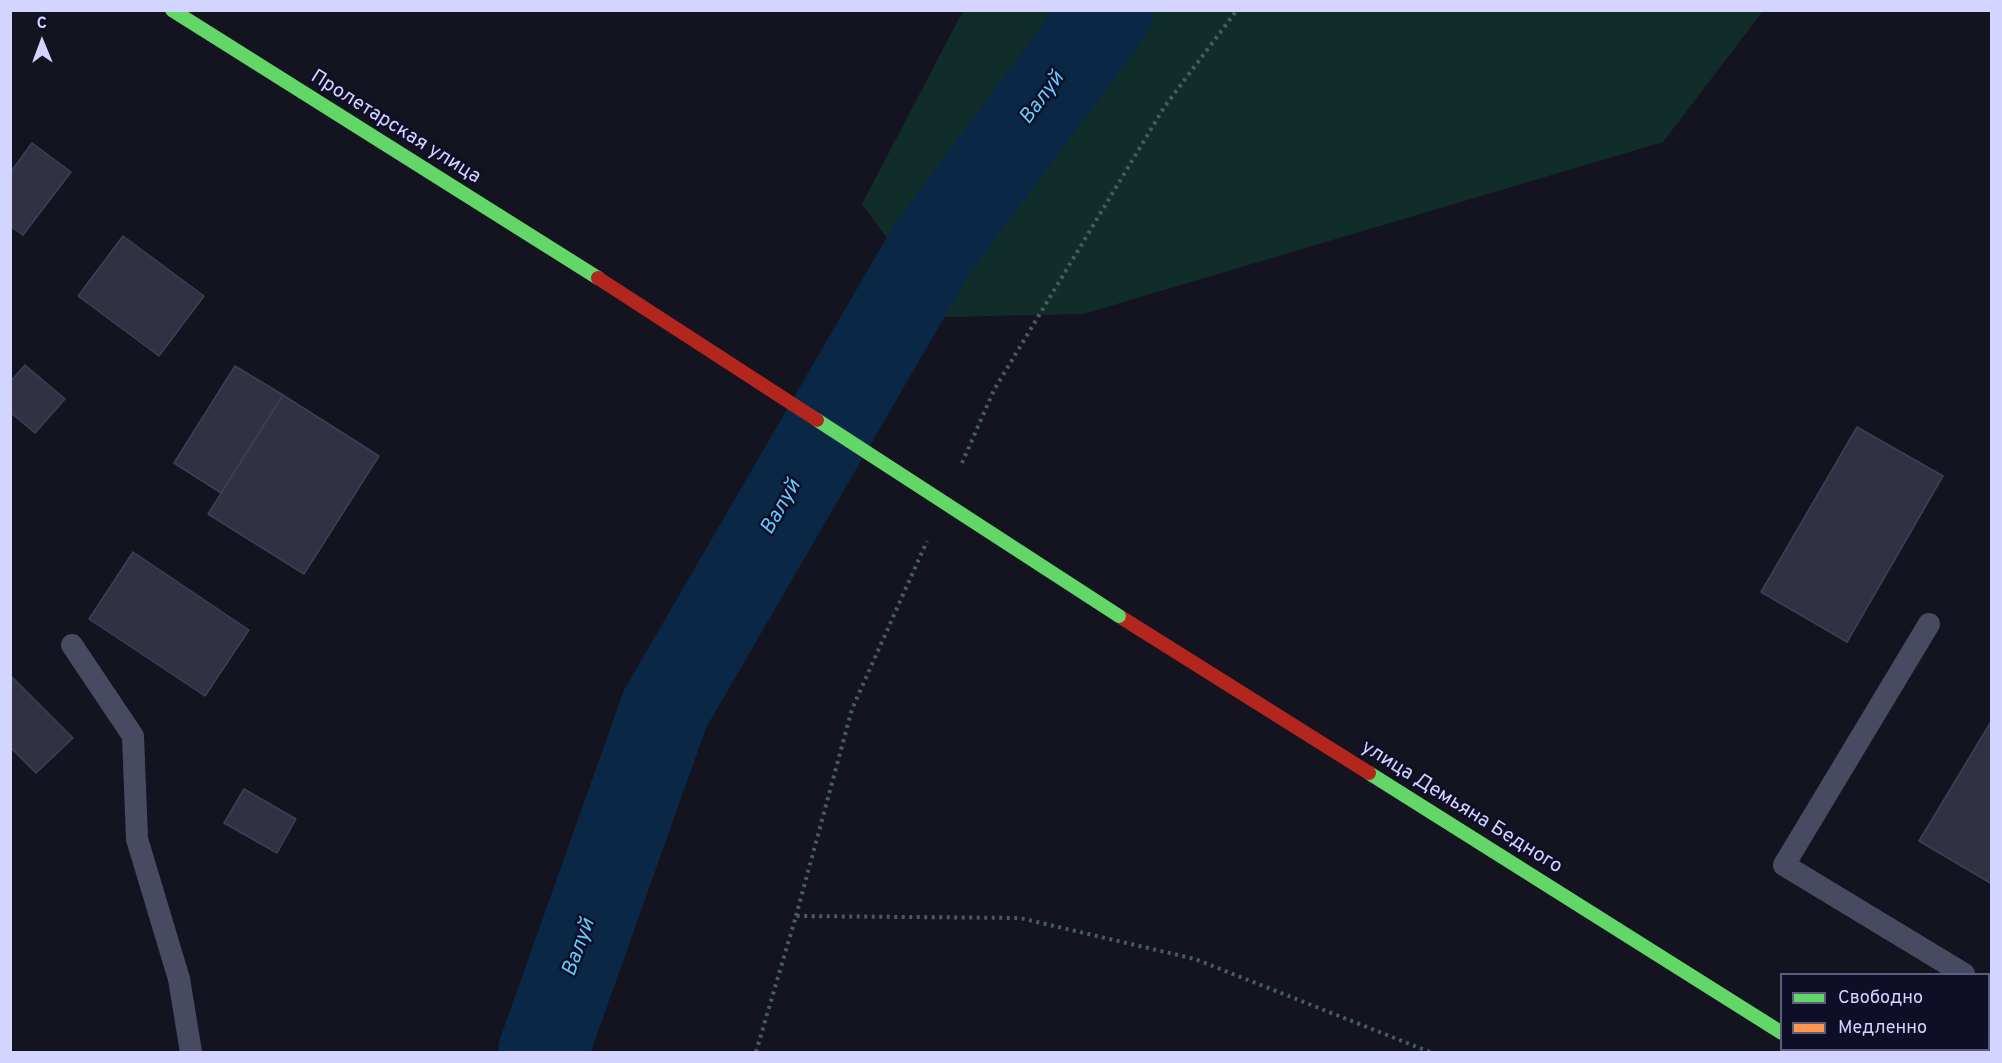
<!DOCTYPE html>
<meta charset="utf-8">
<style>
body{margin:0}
#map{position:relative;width:2002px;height:1063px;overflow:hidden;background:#141420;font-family:Overpass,sans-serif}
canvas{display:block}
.frame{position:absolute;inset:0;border:12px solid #d3d4ff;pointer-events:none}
.legend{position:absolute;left:1780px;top:973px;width:210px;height:78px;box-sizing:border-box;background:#0e0e26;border:2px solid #5d5d7d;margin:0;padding:8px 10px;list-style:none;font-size:18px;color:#d3d4ff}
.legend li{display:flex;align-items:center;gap:12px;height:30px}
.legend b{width:30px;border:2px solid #5d5d7d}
.north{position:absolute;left:12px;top:12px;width:60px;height:60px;-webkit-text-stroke:4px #0e0e26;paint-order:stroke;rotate:359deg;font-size:16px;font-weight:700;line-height:24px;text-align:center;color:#d3d4ff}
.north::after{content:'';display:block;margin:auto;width:21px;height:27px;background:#d3d4ff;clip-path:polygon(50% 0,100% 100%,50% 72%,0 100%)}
</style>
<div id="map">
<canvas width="2002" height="1063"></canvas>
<div class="frame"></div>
<ul class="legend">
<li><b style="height:8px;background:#63d668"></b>Свободно</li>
<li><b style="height:8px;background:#ff974d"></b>Медленно</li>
</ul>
<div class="north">С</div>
</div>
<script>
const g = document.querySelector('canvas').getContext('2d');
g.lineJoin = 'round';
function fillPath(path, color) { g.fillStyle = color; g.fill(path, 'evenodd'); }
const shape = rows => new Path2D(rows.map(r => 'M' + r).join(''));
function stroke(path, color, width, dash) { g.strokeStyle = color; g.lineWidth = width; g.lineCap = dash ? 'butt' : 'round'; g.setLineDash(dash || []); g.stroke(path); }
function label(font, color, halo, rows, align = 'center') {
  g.font = font + ' Overpass,sans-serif'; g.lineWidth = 5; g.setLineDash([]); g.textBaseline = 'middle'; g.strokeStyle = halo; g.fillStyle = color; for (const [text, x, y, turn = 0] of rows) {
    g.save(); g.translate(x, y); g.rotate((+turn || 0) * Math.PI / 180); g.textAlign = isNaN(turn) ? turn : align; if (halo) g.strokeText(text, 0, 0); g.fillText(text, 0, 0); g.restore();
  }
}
const green = shape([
 [963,11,963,10,1763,11,1663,142,1083,314,945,317,862,204]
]);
const river = shape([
 [543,1052,665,709,932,249,1109,10]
]);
const building = shape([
 [32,143,71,172,23,235,10,226,10,173,32,143],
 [123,236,204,296,159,356,78,296,123,236],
 [25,365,65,399,35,433,10,412,10,382,25,365],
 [235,366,283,395,221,493,174,463,235,366],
 [283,395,379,456,304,574,208,514,283,395],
 [1857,427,1943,476,1847,642,1761,592,1857,427],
 [133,552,249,630,205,696,89,619,133,552],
 [10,675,73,738,36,773,10,747,10,675],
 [1992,720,1992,884,1919,841,1992,720],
 [244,789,296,819,277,853,224,823,244,789]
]);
const path = shape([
 [962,463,994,390,1165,106,1237,10],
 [796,916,852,709,927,541],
 [756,1052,796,916,1020,918,1195,959,1430,1052]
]);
const lane = shape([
 [1929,624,1784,865,1964,974],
 [72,645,133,736,137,839,179,979,191,1052],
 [1988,1003,1992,999],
 [1951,1052,1953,1050]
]);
const fast = shape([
 [172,10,598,278],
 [1369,773,1782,1033]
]);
const slow = shape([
 [1808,1050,1813,1052]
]);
const jam = shape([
 [1119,616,1369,773]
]);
const fastBridge = shape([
 [817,420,1119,616]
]);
const jamBridge = shape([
 [598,278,817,420]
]);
const streetNames = [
 ["Пролетарская улица",395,128,32],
 ["улица Демьяна Бедного",1461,808,32]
];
const waterNames = [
 ["Валуй",1043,99,-53],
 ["Валуй",782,508,-60],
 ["Валуй",580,948,-70]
];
fillPath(green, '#112d2a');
stroke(river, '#0a2846', 90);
fillPath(building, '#323143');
stroke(building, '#3e3e55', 1.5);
stroke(path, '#475b65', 4, [3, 4.5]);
stroke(lane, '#484a61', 22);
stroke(fast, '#63d668', 14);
stroke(slow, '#ff974d', 14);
stroke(jam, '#b3261e', 14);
stroke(fastBridge, '#63d668', 14);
stroke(jamBridge, '#b3261e', 14);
label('20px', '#d3d4ff', '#0e0e26', streetNames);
label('italic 21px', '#61cdff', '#0e0e26', waterNames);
</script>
